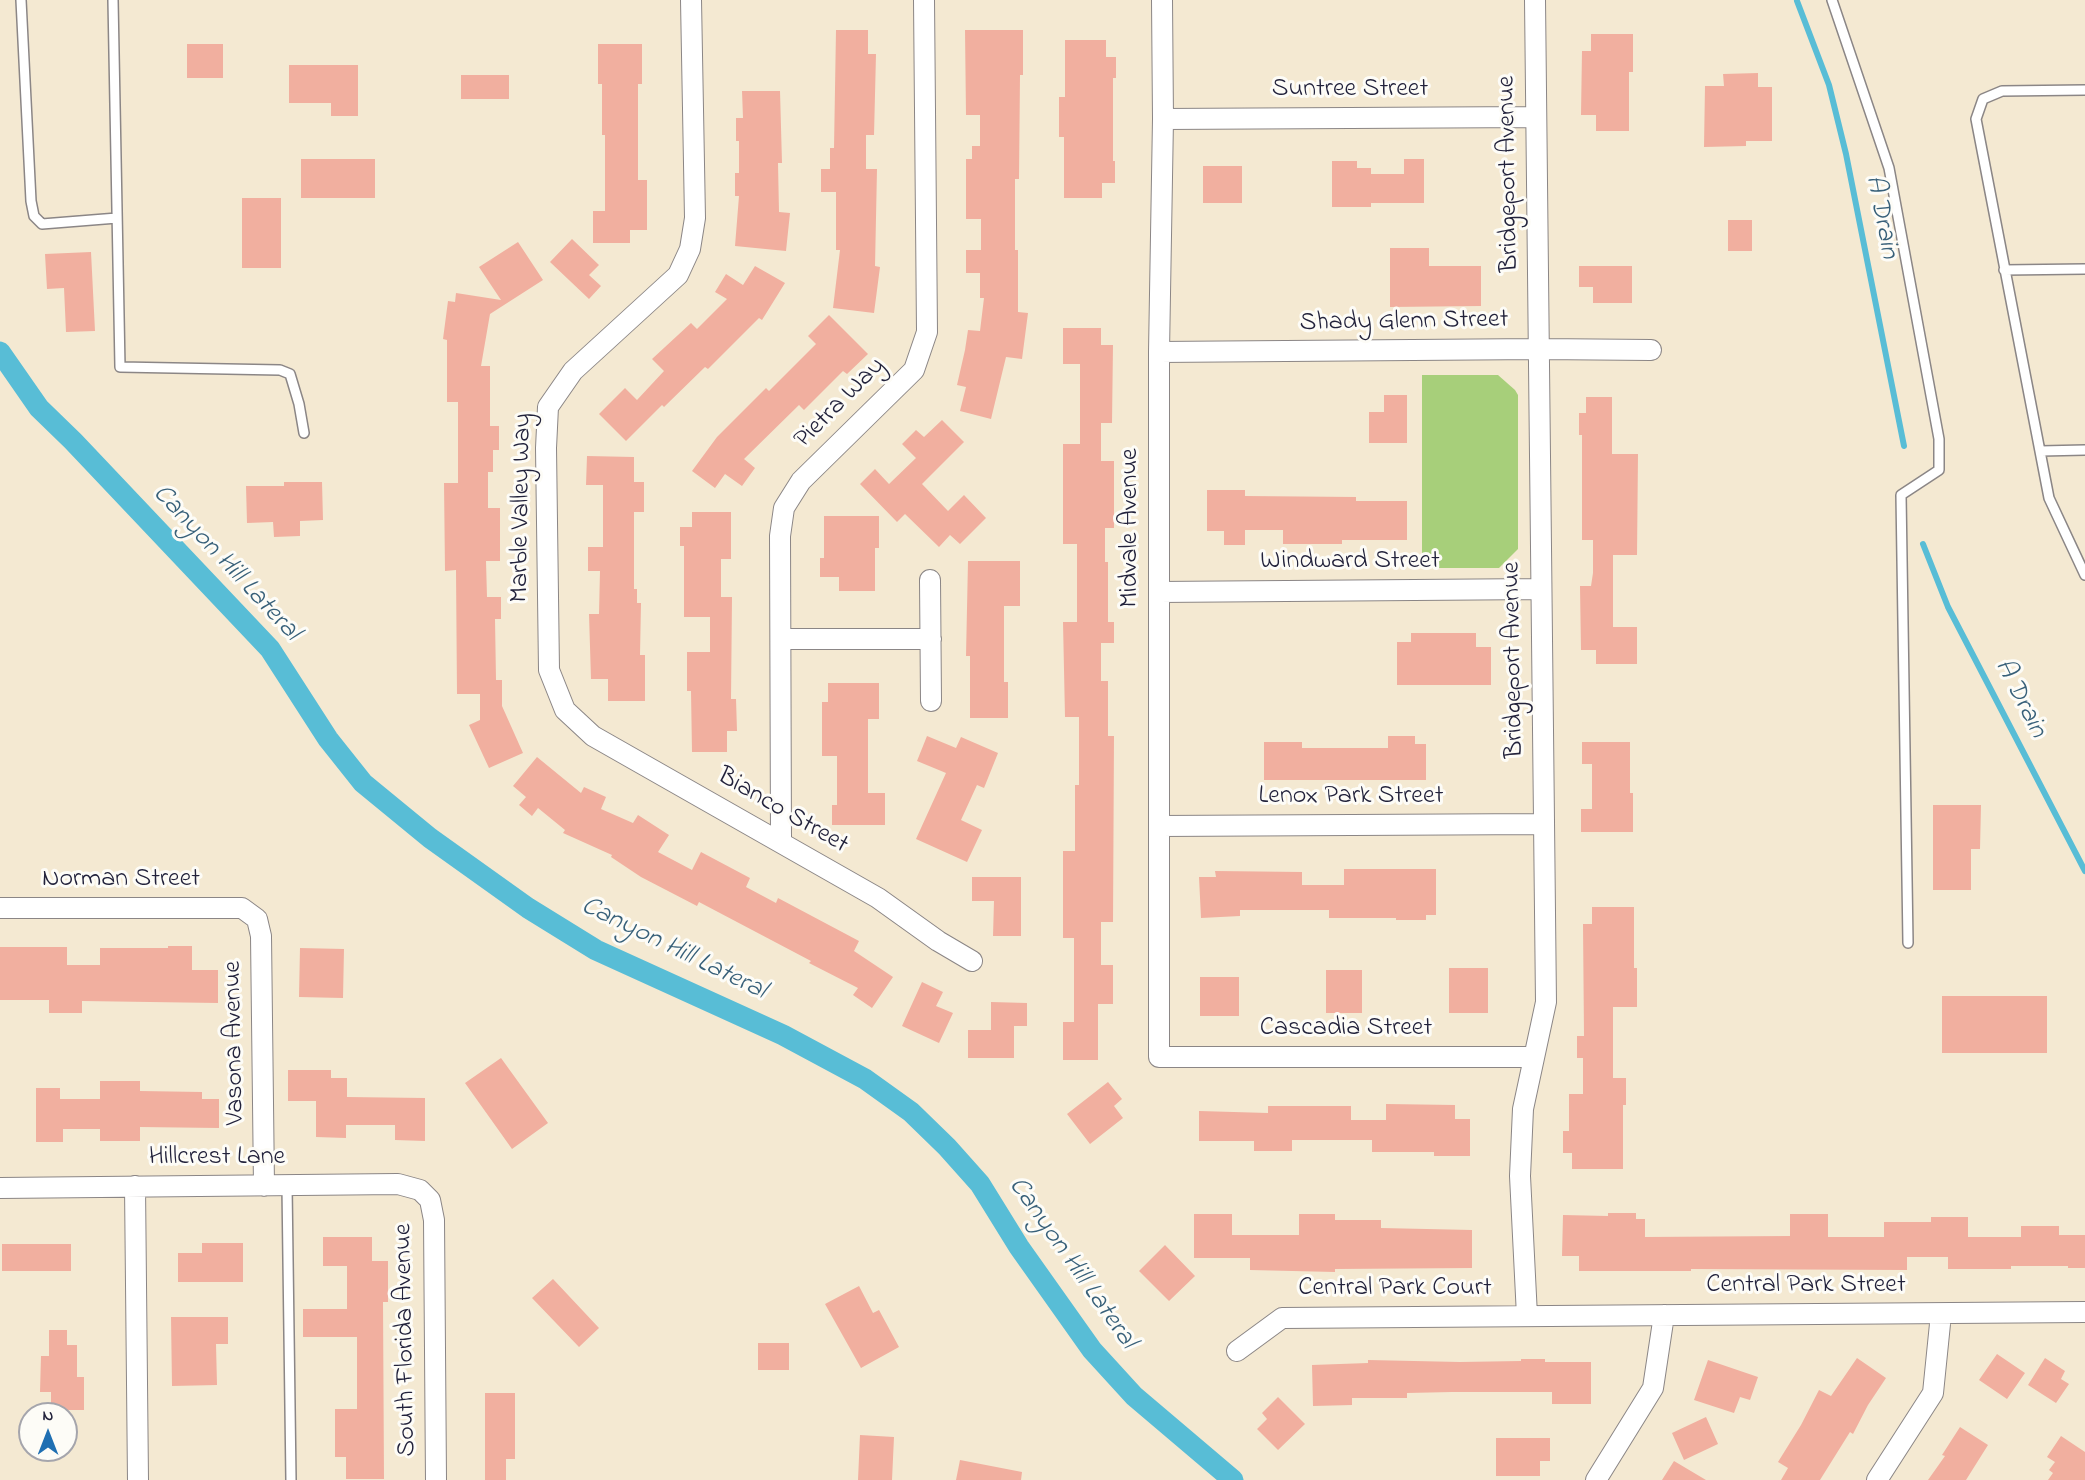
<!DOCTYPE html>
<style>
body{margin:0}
#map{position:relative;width:2085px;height:1480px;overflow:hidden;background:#f4e9d2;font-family:"Indie Flower",sans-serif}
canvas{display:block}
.north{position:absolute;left:18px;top:1402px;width:60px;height:60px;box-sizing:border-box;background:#fdfcf7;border:2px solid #a5a5ac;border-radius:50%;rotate:0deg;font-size:16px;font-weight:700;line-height:24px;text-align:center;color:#22223b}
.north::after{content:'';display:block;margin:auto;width:21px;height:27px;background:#1f6fb2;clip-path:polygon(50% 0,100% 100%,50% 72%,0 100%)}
</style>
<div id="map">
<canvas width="2085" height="1480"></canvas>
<div class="north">N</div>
</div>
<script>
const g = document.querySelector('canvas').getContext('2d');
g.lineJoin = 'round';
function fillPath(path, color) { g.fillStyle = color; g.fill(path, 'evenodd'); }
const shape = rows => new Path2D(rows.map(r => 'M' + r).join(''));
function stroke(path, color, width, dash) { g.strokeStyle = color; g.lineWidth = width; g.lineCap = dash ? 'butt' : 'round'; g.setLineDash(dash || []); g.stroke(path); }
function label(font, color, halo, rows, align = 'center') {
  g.font = font + ' "Indie Flower",sans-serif'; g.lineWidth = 6; g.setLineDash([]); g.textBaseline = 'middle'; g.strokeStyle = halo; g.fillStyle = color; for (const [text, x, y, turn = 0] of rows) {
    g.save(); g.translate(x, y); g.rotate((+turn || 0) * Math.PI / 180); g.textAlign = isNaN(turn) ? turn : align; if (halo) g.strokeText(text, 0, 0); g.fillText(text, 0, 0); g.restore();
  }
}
const green = shape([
 [1422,375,1498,375,1515,390,1518,395,1518,549,1499,568,1422,568]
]);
const stream = shape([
 [1797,1,1829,85,1846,154,1904,446],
 [1923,544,1948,607,2085,871]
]);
const canal = shape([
 [0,352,39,408,73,441,270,649,328,739,363,783,430,838,528,908,596,950,783,1035,865,1079,911,1112,947,1147,980,1184,1019,1247,1092,1350,1134,1396,1233,1480]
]);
const building = shape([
 [836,30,868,30,868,54,876,54,874,135,866,135,866,169,877,169,875,266,880,267,874,313,833,308,840,250,836,250,836,192,821,192,821,169,830,169,830,148,834,148],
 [965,30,1023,30,1023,75,1020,75,1019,179,1015,179,1015,250,1018,250,1018,312,1028,313,1022,359,1006,357,991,419,960,411,966,387,957,385,965,350,968,330,980,331,984,298,980,298,980,273,966,273,966,250,981,250,981,219,966,219,966,159,972,159,972,146,980,146,980,115,966,115],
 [1591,34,1633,34,1633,72,1629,72,1629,131,1596,131,1596,115,1581,115,1582,51,1591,51],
 [1065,40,1106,40,1106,57,1116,57,1116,78,1113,78,1113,161,1115,161,1115,183,1102,183,1102,198,1064,198,1064,137,1059,137,1059,97,1065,97],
 [187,44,223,44,223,78,187,78],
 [598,44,642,44,642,84,638,84,638,180,647,180,647,230,630,230,630,243,593,243,593,211,605,211,605,135,602,135,602,84,598,84],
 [289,65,358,65,358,116,331,116,331,103,289,103],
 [1758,73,1758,87,1772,87,1772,141,1746,141,1746,146,1704,147,1705,86,1724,86,1723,74],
 [461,75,509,75,509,99,461,99],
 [742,91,780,91,782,163,778,163,779,212,790,213,786,251,735,246,739,196,735,196,735,173,739,173,739,141,736,141,736,118,743,118],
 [301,159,375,159,375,198,301,198],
 [1404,159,1424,159,1424,203,1371,203,1371,207,1332,207,1332,161,1357,161,1357,168,1371,168,1371,174,1404,174],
 [1203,166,1242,166,1242,203,1203,203],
 [242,198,281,198,281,268,242,268],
 [1728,220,1752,220,1752,251,1728,251],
 [572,239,599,265,589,275,601,286,589,299,550,262],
 [518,242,543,280,490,314,481,366,490,366,490,426,499,426,499,450,493,450,493,472,488,472,488,508,500,508,500,561,486,561,487,597,501,597,501,619,495,619,496,680,502,680,502,706,523,753,489,768,469,725,480,720,480,694,457,694,456,570,445,571,444,483,458,483,458,402,447,402,447,340,443,339,448,301,455,302,456,293,501,300,479,267],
 [1390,248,1429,248,1429,266,1481,266,1481,306,1390,307],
 [91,252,95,331,66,332,64,288,47,289,45,254],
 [755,266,785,283,762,320,759,318,708,369,705,367,664,407,662,405,626,441,599,414,625,388,637,400,664,371,652,359,691,323,697,329,727,299,715,292,726,274,743,285],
 [1579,266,1632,266,1632,303,1593,303,1593,287,1579,287],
 [829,315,868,354,847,374,843,371,804,410,799,405,744,459,755,468,742,486,725,474,715,488,692,471,717,437,766,388,769,391,816,344,808,336],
 [1063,328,1101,328,1101,345,1113,345,1112,423,1101,423,1101,461,1114,461,1114,528,1105,528,1105,562,1108,562,1108,622,1114,622,1114,643,1101,643,1101,681,1108,681,1108,736,1114,736,1113,922,1101,922,1101,965,1113,965,1113,1004,1098,1004,1098,1060,1063,1060,1063,1022,1074,1022,1074,938,1063,938,1063,851,1075,851,1075,785,1079,785,1079,717,1065,717,1063,622,1077,622,1077,544,1063,544,1063,444,1080,444,1080,364,1063,364],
 [1384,395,1407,395,1407,443,1369,443,1369,412,1384,412],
 [1586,397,1612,397,1612,454,1638,454,1637,555,1613,555,1613,627,1637,627,1637,664,1596,664,1596,650,1581,650,1580,586,1591,586,1593,573,1593,540,1582,540,1582,435,1579,435,1579,413,1586,413],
 [942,420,964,442,922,484,948,511,964,495,986,518,960,544,950,535,939,547,905,514,897,522,860,484,875,469,889,484,916,458,902,444,916,430,924,437],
 [587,456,634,457,634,482,644,482,644,512,634,512,634,589,637,589,637,603,641,603,640,655,645,655,645,701,608,701,608,679,591,679,589,614,599,614,600,571,588,571,588,547,603,547,603,485,586,485],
 [284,482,322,482,323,520,300,521,300,536,274,537,273,522,247,523,246,486,284,486],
 [1207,490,1245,490,1245,496,1356,497,1356,501,1407,501,1407,540,1342,540,1342,544,1283,544,1283,530,1245,530,1245,545,1224,545,1224,531,1207,531],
 [692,512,731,512,731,559,721,559,721,597,732,597,731,699,736,699,737,731,727,731,727,752,692,752,691,691,687,691,687,652,710,652,710,617,684,617,684,546,680,546,680,527,692,527],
 [824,516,879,516,879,548,875,548,875,591,839,591,839,577,820,577,820,558,824,558],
 [968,561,1020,561,1020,606,1004,606,1004,682,1008,682,1008,718,970,718,970,656,966,656],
 [1411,633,1476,633,1476,647,1491,647,1491,685,1397,685,1397,642,1411,642],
 [828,683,879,683,879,719,868,719,868,793,885,793,885,825,832,825,832,805,837,805,837,756,822,756,822,702,828,702],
 [927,736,956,748,961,737,998,753,984,788,977,785,961,820,982,830,967,862,916,839,946,773,917,761],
 [1388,736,1415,736,1415,744,1426,744,1426,780,1264,780,1264,742,1302,742,1302,748,1388,748],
 [1582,742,1630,742,1630,793,1633,793,1633,832,1581,832,1581,809,1592,809,1592,764,1582,764],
 [537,757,581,793,584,787,606,797,601,809,633,823,638,815,669,835,658,852,692,870,701,852,750,878,746,887,776,903,778,898,859,941,854,951,893,977,872,1008,853,995,858,988,809,963,811,961,699,902,697,906,641,877,611,857,612,855,563,833,565,830,538,808,532,816,519,805,526,797,513,786],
 [1933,805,1981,805,1980,849,1971,849,1971,890,1933,890],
 [1344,869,1436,869,1436,915,1426,915,1426,920,1396,920,1396,918,1329,918,1329,910,1240,910,1240,916,1201,918,1199,877,1216,877,1215,871,1302,872,1302,885,1344,885],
 [972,877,1021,877,1021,936,993,936,994,901,972,901],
 [1592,907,1634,907,1634,968,1637,968,1637,1007,1613,1007,1613,1078,1626,1078,1626,1105,1623,1105,1623,1169,1572,1169,1572,1153,1563,1153,1563,1131,1569,1131,1569,1094,1583,1094,1583,1058,1577,1058,1577,1036,1584,1036,1583,924,1592,924],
 [168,946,192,946,192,970,218,970,218,1003,82,1001,82,1013,49,1013,49,1000,0,1000,0,947,67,947,67,965,100,965,100,948,168,948],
 [300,948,344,949,343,998,299,997],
 [1449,968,1488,968,1488,1013,1449,1013],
 [1326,970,1362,970,1362,1013,1326,1013],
 [1200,977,1239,977,1239,1016,1200,1016],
 [922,982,943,992,936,1006,953,1013,939,1043,902,1026],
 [1942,996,2047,996,2047,1053,1942,1053],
 [991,1002,1027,1003,1027,1026,1014,1026,1014,1058,968,1058,968,1030,991,1030],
 [501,1058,548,1123,512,1149,465,1083],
 [288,1070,331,1070,331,1078,347,1078,347,1097,425,1098,425,1141,395,1140,395,1125,346,1125,346,1138,316,1137,316,1101,288,1101],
 [100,1081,140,1081,140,1091,202,1092,202,1099,219,1099,219,1128,140,1127,140,1141,100,1141,100,1129,63,1129,63,1142,36,1142,36,1088,60,1088,60,1099,100,1099],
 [1108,1082,1122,1099,1114,1106,1123,1118,1090,1144,1067,1114],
 [1386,1104,1455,1105,1455,1119,1470,1119,1470,1156,1434,1156,1434,1152,1372,1152,1372,1140,1292,1140,1292,1151,1254,1151,1254,1141,1199,1141,1199,1111,1268,1113,1268,1106,1351,1106,1351,1120,1386,1120],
 [1608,1213,1636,1213,1636,1219,1645,1219,1645,1237,1790,1236,1790,1214,1828,1214,1828,1237,1884,1237,1884,1222,1931,1222,1931,1217,1968,1217,1968,1237,2021,1237,2021,1226,2059,1226,2059,1235,2085,1235,2085,1268,2068,1268,2068,1266,2011,1266,2011,1269,1948,1269,1948,1257,1907,1257,1907,1270,1691,1269,1691,1271,1579,1271,1579,1256,1562,1256,1563,1215,1608,1216],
 [1194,1214,1232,1214,1232,1235,1299,1235,1299,1214,1335,1214,1335,1220,1381,1220,1381,1228,1472,1230,1472,1268,1335,1269,1335,1272,1250,1270,1250,1258,1194,1258],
 [323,1237,372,1237,372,1261,388,1261,388,1302,383,1302,384,1479,346,1479,346,1457,335,1457,335,1409,357,1409,357,1337,303,1337,303,1309,347,1309,347,1266,323,1266],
 [202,1243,243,1243,243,1282,178,1282,178,1253,202,1253],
 [2,1244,71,1244,71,1271,2,1271],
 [1165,1245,1195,1276,1169,1301,1139,1271],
 [553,1279,599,1328,579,1347,532,1298],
 [859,1286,873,1313,879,1310,899,1347,861,1368,825,1304],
 [171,1317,228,1317,228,1344,216,1344,217,1385,172,1386],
 [49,1330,67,1330,67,1345,77,1345,77,1377,84,1377,84,1410,51,1410,51,1392,40,1392,41,1356,49,1356],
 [758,1343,789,1343,789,1370,758,1370],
 [1997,1354,2025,1373,2007,1399,1979,1380],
 [1857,1358,1886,1378,1868,1405,1853,1434,1850,1432,1820,1480,1781,1480,1788,1468,1778,1462,1801,1425,1819,1390,1831,1396],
 [2045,1358,2065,1371,2061,1379,2069,1384,2056,1403,2028,1385],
 [1521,1359,1545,1359,1545,1362,1591,1362,1591,1404,1552,1404,1552,1392,1452,1392,1407,1393,1407,1398,1352,1398,1352,1405,1313,1406,1312,1365,1368,1363,1368,1360,1460,1362,1521,1361],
 [1708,1360,1758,1377,1750,1400,1740,1397,1734,1413,1694,1400],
 [485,1393,515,1393,515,1459,506,1459,506,1480,485,1480],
 [1278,1397,1305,1424,1278,1450,1257,1429,1267,1419,1262,1413],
 [1706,1417,1718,1444,1684,1460,1672,1433],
 [1960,1427,1988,1445,1966,1480,1928,1480,1945,1456,1942,1455],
 [860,1435,894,1437,892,1480,858,1480],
 [2061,1436,2085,1452,2085,1480,2048,1480,2053,1473,2049,1470,2055,1462,2047,1457],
 [1496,1438,1550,1438,1550,1461,1540,1461,1540,1476,1496,1476],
 [960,1460,1022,1472,1021,1480,956,1480],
 [1674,1461,1706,1480,1662,1480]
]);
const lane = shape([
 [21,0,31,201,34,216,42,224,117,218],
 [113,0,120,367,280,370,290,374,299,404,304,433],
 [1832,0,1889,168,1939,439,1939,470,1901,495,1908,943],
 [2085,90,2002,91,1983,99,1976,119,2049,498,2085,575],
 [2004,270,2085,269],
 [2041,451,2085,450],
 [287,1186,291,1480]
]);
const street = shape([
 [691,0,695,218,690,249,678,275,573,371,548,407,546,448,549,670,565,710,593,736,878,898,938,941,972,961],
 [1162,0,1163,119,1159,352,1159,1057,1534,1057],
 [1163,119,1536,117],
 [1159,352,1539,349,1651,350],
 [930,580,931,701],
 [1159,592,1541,589],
 [781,639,931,639],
 [1159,826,1544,824],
 [781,842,780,536,784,508,801,481,914,370,927,332,924,0],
 [0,908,242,908,257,919,261,936,264,1186],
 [135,1186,138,1480],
 [0,1188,398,1184,420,1190,430,1200,434,1220,436,1480],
 [1527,1316,1520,1176,1523,1109,1546,1002,1535,0],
 [1237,1351,1282,1318,2085,1312],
 [1596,1480,1653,1388,1664,1315],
 [1877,1480,1933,1393,1941,1314]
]);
const streetNames = [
 ["Suntree Street",1350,91],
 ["Bridgeport Avenue",1510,174,-91],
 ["Shady Glenn Street",1404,323,-1],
 ["Pietra Way",841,404,-45],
 ["Marble Valley Way",523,508,-89],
 ["Midvale Avenue",1132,528,-90],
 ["Windward Street",1350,563],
 ["Bridgeport Avenue",1515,660,-91],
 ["Lenox Park Street",1351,798],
 ["Bianco Street",782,812,30],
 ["Norman Street",121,881],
 ["Cascadia Street",1346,1030],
 ["Vasona Avenue",236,1043,-91],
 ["Hillcrest Lane",217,1159],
 ["Central Park Street",1806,1287],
 ["Central Park Court",1395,1290],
 ["South Florida Avenue",407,1340,-91]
];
const waterNames = [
 ["A Drain",1880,217,79],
 ["Canyon Hill Lateral",225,564,47],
 ["A Drain",2019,699,63],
 ["Canyon Hill Lateral",673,950,26],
 ["Canyon Hill Lateral",1071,1264,55]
];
fillPath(green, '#a7cf7a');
stroke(stream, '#58bdd6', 6);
stroke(canal, '#58bdd6', 21);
fillPath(building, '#f1af9f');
stroke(lane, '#8b8686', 12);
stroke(street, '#8b8686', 22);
stroke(lane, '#fff', 9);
stroke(street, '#fff', 20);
label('26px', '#22223b', '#fdfcf7', streetNames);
label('italic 27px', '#386079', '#fdfcf7', waterNames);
</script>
